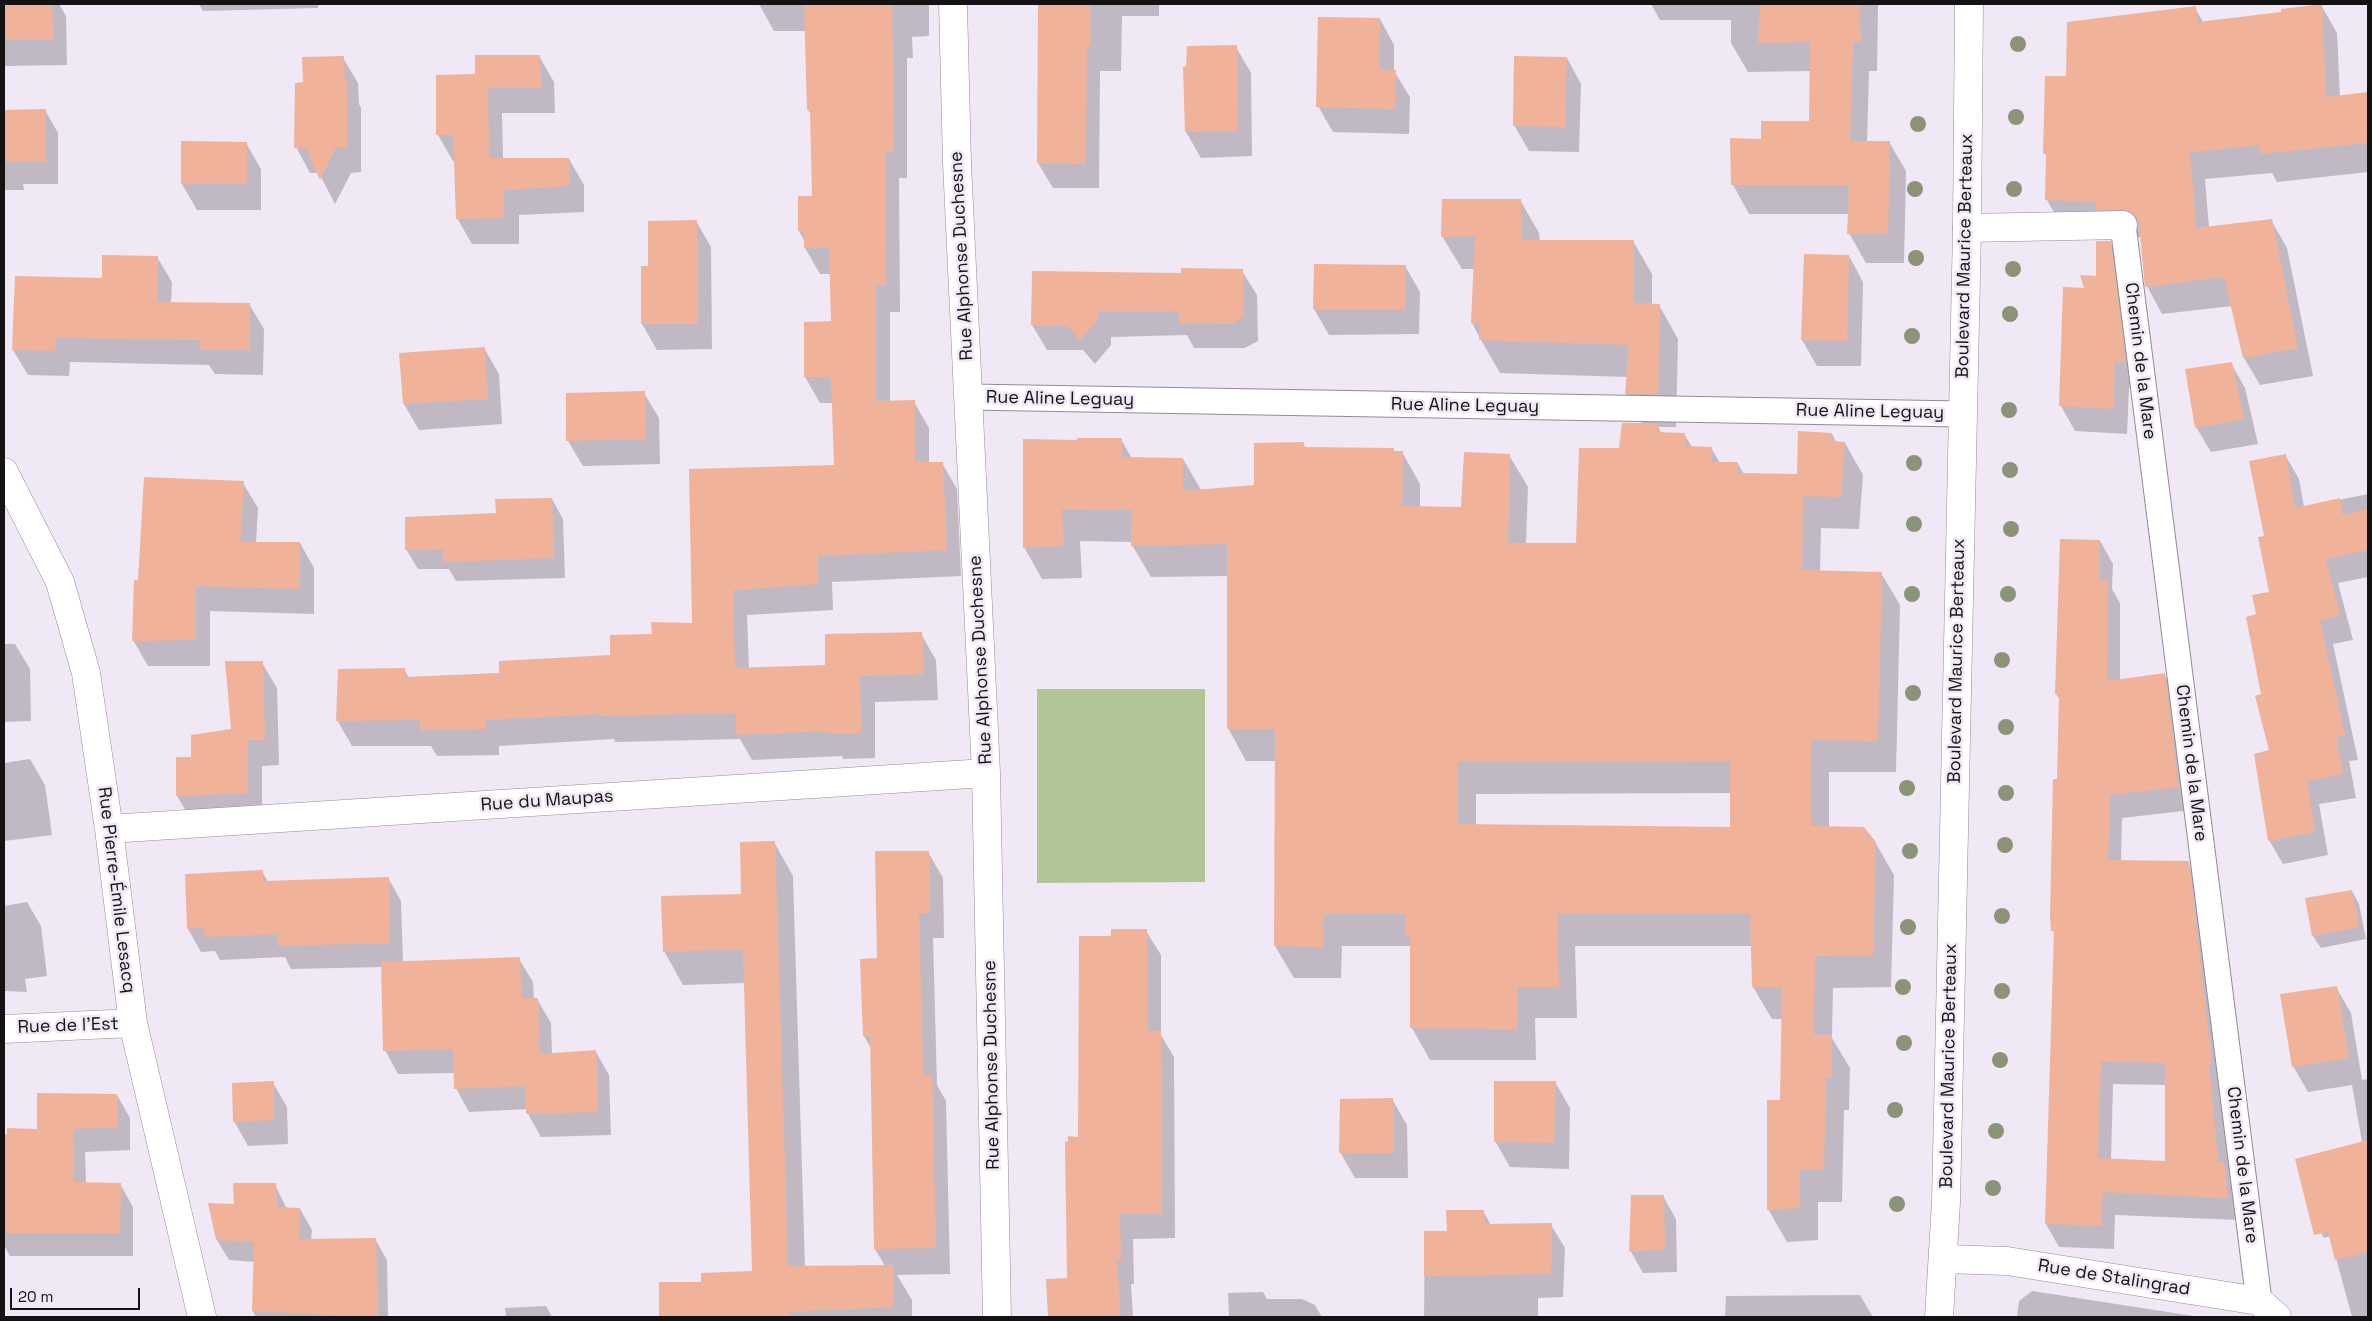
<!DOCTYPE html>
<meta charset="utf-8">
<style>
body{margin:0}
#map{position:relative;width:2372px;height:1321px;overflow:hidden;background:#f0e8f4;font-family:"Space Grotesk",sans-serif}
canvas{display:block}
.frame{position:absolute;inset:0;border:5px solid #151216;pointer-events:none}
.scale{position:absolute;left:10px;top:1288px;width:130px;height:22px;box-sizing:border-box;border:2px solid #151216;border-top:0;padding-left:6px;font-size:15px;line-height:18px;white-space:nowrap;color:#151216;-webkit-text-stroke:4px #f0e8f4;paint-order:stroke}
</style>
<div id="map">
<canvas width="2372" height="1321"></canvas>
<div class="frame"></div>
<div class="scale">20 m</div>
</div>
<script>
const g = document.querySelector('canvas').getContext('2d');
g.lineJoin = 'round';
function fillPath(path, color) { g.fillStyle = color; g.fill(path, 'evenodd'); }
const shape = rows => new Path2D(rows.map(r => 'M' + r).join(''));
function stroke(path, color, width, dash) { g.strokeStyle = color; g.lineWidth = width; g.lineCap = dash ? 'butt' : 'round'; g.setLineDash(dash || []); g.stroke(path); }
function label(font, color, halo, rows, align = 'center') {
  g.font = font + ' "Space Grotesk",sans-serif'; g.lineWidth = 5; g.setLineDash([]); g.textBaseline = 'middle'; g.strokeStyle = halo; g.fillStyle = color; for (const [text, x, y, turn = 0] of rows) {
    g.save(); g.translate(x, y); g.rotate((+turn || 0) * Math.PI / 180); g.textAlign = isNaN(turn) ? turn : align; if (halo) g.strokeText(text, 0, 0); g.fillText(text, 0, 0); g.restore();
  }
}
const green = shape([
 [1037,689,1205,689,1205,882,1037,883]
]);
const shadow = shape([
 [4,4,59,4,66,16,67,65,4,66],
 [199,4,318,4,318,8,203,11],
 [759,4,929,4,929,36,912,37,913,58,907,58,907,178,899,178,900,312,890,312,890,402,914,402,929,428,929,463,942,463,957,489,961,576,832,582,833,610,747,615,749,669,827,666,921,634,936,660,938,700,875,702,875,758,843,759,842,756,752,760,740,739,615,742,614,739,499,746,499,755,437,756,431,746,352,746,337,720,404,669,409,678,501,674,612,656,653,635,693,624,835,466,833,403,820,403,805,377,832,322,831,274,820,274,805,248,805,242,799,231,813,197,812,116,808,110,806,31,774,31],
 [1038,4,1159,4,1159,16,1122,16,1121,71,1100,71,1099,188,1053,188,1038,163],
 [1651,4,1878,4,1877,71,1869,71,1867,142,1889,142,1906,171,1904,263,1866,263,1849,233,1849,214,1749,214,1733,185,1762,140,1810,122,1811,71,1748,72,1731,43,1731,20,1660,20],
 [2321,5,2337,33,2340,97,2368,93,2368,172,2277,182,2272,173,2205,179,2209,227,2271,220,2287,248,2313,376,2260,385,2244,358,2232,306,2162,314,2147,286,2141,237,2113,237,2063,228,2047,200,2047,158,2045,153,2067,78,2195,8,2203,22,2283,14],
 [1380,19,1394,45,1394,71,1410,97,1409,134,1333,132,1318,106],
 [1236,47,1251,73,1252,156,1201,158,1186,132],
 [539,56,554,82,555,113,502,113,503,159,569,159,584,185,584,212,519,215,519,244,472,244,457,218,455,161,453,161,438,135,476,75],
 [343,58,358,83,359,104,361,108,361,172,351,173,335,204,319,173,310,173,296,147,304,84],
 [1567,58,1581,84,1579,152,1529,151,1514,125],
 [45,110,58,133,58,184,23,184,24,190,4,190,4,111],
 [182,143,246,143,261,169,261,210,197,210,182,184],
 [1520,200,1539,233,1540,241,1633,241,1652,274,1652,305,1659,305,1678,339,1676,427,1658,427,1662,434,1684,434,1692,447,1711,448,1720,463,1738,464,1744,474,1798,475,1832,434,1836,442,1845,443,1863,475,1859,529,1821,528,1820,572,1881,573,1900,605,1896,772,1829,772,1829,828,1875,842,1894,875,1891,987,1833,988,1832,1038,1850,1068,1849,1110,1844,1110,1842,1202,1818,1202,1818,1240,1787,1242,1768,1209,1781,1102,1782,1019,1772,1019,1753,987,1752,946,1575,946,1577,1018,1535,1018,1536,1060,1430,1060,1412,1028,1411,946,1342,946,1341,978,1294,978,1275,946,1276,761,1246,761,1228,728,1228,576,1151,577,1132,545,1132,542,1080,541,1082,578,1042,579,1024,547,1024,441,1121,439,1132,459,1183,459,1201,490,1255,486,1303,443,1306,449,1394,450,1395,452,1402,452,1420,484,1420,508,1463,509,1509,455,1528,487,1526,544,1577,544,1620,449,1643,424,1626,394,1627,377,1500,373,1481,340,1472,323,1475,269,1462,269,1442,236],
 [1731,793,1731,828,1476,826,1476,794],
 [696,221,711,247,712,349,657,350,642,324,650,267],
 [2110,242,2125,268,2140,387,2129,388,2127,434,2075,431,2061,406,2085,289,2097,278],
 [1849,256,1863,282,1861,366,1817,366,1802,340],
 [157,257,172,282,171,303,249,304,264,329,263,375,215,374,209,365,70,362,69,376,28,375,13,350],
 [1405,266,1420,292,1419,334,1329,335,1314,309],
 [1242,271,1257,295,1258,341,1245,348,1194,348,1187,335,1111,337,1111,345,1095,364,1083,350,1047,350,1032,325,1033,272,1182,274],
 [484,348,499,374,502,424,419,430,404,404],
 [2231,363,2245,388,2258,444,2211,452,2196,427],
 [644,393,659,418,660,464,583,466,568,441],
 [2285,455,2299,479,2304,507,2368,494,2368,577,2338,583,2353,640,2333,644,2358,760,2349,761,2356,798,2319,804,2328,855,2283,864,2269,840,2271,751,2262,695,2258,615,2270,593,2266,537],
 [243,483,258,508,256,543,300,543,314,568,314,614,210,611,210,666,148,666,133,640,139,582],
 [552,499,563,519,565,578,456,581,449,569,418,569,406,549,497,514],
 [2100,541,2113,564,2112,589,2120,603,2120,680,2164,674,2178,697,2192,810,2122,818,2121,862,2188,863,2201,886,2230,1175,2236,1186,2240,1220,2115,1215,2114,1249,2059,1247,2046,1224,2055,935,2053,930,2060,700,2056,694],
 [2113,1084,2166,1085,2167,1162,2111,1160],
 [4,644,15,644,30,669,31,721,4,722],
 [262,663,277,688,279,765,262,766,262,818,192,821,177,796,192,758,233,730],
 [30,759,45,785,52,835,4,841,4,763],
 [774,842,793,876,805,1267,885,1266,875,1249,871,1048,864,1036,878,960,928,852,943,878,944,938,933,938,937,1085,946,1101,950,1274,897,1275,912,1300,912,1317,661,1317,660,1284,702,1283,753,1272,745,983,683,985,664,951,742,895],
 [262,871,268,882,388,878,401,901,403,962,519,959,533,982,534,999,537,999,551,1023,552,1054,596,1052,609,1075,611,1135,541,1137,528,1114,527,1109,469,1112,456,1088,455,1073,398,1074,385,1050,382,967,291,969,285,957,220,960,215,951,201,952,188,929],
 [2352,891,2359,904,2366,939,2321,948,2313,936],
 [27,902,41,926,47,976,25,979,27,992,4,991,4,906],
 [1146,931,1161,955,1161,1035,1174,1057,1175,1238,1133,1239,1134,1284,1131,1284,1133,1317,1050,1317,1048,1280,1069,1279,1079,1138,1113,937],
 [2336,987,2351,1013,2362,1080,2368,1079,2368,1317,2352,1317,2330,1236,2324,1238,2310,1213,2362,1142,2352,1085,2308,1092,2293,1066],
 [1555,1082,1570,1108,1569,1169,1510,1167,1495,1141],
 [273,1083,287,1107,288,1144,248,1146,234,1121],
 [117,1095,130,1118,130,1150,85,1152,86,1184,120,1184,133,1207,133,1256,10,1256,4,1246,4,1135,38,1130],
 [1392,1099,1407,1125,1408,1178,1355,1178,1340,1152],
 [275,1185,287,1209,300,1209,312,1230,311,1240,375,1239,387,1260,388,1317,256,1317,253,1311,255,1262,229,1260,217,1240,235,1206],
 [1663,1196,1676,1219,1677,1272,1643,1273,1630,1250],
 [1483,1211,1491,1225,1551,1225,1565,1248,1563,1297,1538,1298,1538,1317,1424,1317,1425,1232,1448,1232],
 [2032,1291,2200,1317,2017,1317,2019,1301],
 [1263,1292,1267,1299,1302,1299,1315,1305,1322,1317,1229,1317,1228,1293],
 [1860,1295,1873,1317,1725,1317,1726,1296],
 [546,1306,552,1317,506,1317,505,1308]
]);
const building = shape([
 [4,4,52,4,53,40,4,40],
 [804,4,892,4,894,135,893,152,885,152,886,286,876,286,876,401,915,400,915,462,943,462,947,550,818,556,818,584,733,590,735,668,825,665,825,634,922,632,924,674,860,676,861,733,827,733,827,731,736,735,736,713,599,716,599,714,485,720,485,729,420,730,420,720,336,721,338,669,405,668,405,677,499,673,499,661,610,655,610,635,652,634,651,622,692,623,689,469,834,465,831,377,804,377,804,322,831,321,829,248,804,248,804,231,798,231,798,196,812,196,810,110,807,110],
 [1038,4,1090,4,1091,46,1087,46,1086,164,1037,163],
 [1760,4,1859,4,1861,42,1853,42,1850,141,1890,141,1888,234,1847,234,1849,185,1731,185,1730,138,1761,139,1761,121,1809,121,1810,42,1758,43],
 [2322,4,2326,97,2368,92,2368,143,2260,154,2259,145,2190,152,2196,228,2272,219,2298,348,2243,358,2224,277,2145,287,2139,224,2137,217,2131,212,2123,209,2096,210,2096,202,2045,200,2046,154,2043,154,2045,76,2066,76,2067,22,2196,6,2198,22,2281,12,2281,9],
 [1318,17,1380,18,1379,70,1396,70,1395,109,1316,107],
 [1237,45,1238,131,1185,132,1183,67,1186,66,1187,46],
 [475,55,540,55,541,87,488,88,489,158,569,158,570,186,504,190,504,218,456,219,453,135,436,135,436,75,475,74],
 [344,56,345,81,347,81,347,147,336,147,320,180,306,148,294,148,295,83,303,82,302,57],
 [1514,56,1567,57,1565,127,1513,126],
 [46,109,46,162,4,162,4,110],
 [181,141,247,142,247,184,181,184],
 [1442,199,1521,199,1522,240,1634,240,1633,312,1634,303,1660,304,1658,394,1625,394,1629,345,1479,340,1480,323,1471,323,1475,236,1441,237],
 [697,220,698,324,641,324,641,266,648,266,648,221],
 [2096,241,2111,241,2126,362,2115,362,2113,409,2059,406,2063,287,2084,288,2080,275,2096,276],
 [1804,254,1849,255,1847,341,1801,340],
 [102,255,158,256,157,302,250,303,250,350,199,350,200,340,56,338,55,351,12,350,15,276,102,278],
 [1314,264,1406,265,1405,309,1313,309],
 [1181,268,1243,269,1244,316,1231,324,1179,323,1179,311,1098,312,1098,320,1080,340,1068,326,1031,325,1032,271,1181,273],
 [485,347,488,399,403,404,399,353],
 [2232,362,2244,419,2195,428,2185,369],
 [645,391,646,439,566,441,566,393],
 [1622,423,1657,423,1657,432,1685,433,1685,446,1712,447,1711,462,1738,462,1738,473,1797,474,1798,431,1832,433,1832,441,1845,442,1841,497,1803,496,1802,570,1882,572,1878,741,1811,740,1811,826,1864,827,1876,842,1873,955,1815,956,1814,1035,1832,1035,1832,1078,1826,1078,1824,1170,1800,1170,1800,1208,1767,1210,1767,1100,1780,1100,1782,987,1752,987,1750,914,1557,914,1559,987,1517,987,1518,1029,1410,1028,1410,938,1406,938,1405,914,1324,914,1323,947,1274,946,1275,729,1227,729,1227,544,1131,546,1132,510,1062,509,1064,546,1023,548,1023,439,1077,440,1077,438,1122,438,1122,457,1183,458,1183,491,1254,485,1254,443,1304,442,1303,447,1394,448,1394,451,1403,451,1402,506,1461,507,1464,452,1510,454,1508,543,1576,543,1579,448,1619,448],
 [1730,761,1730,827,1458,824,1458,762],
 [2286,454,2295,508,2340,498,2342,515,2368,509,2368,550,2326,559,2340,616,2320,620,2345,736,2336,737,2343,774,2307,781,2315,832,2268,841,2254,754,2269,750,2255,696,2261,694,2246,617,2256,614,2252,595,2269,592,2258,537,2264,536,2249,461],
 [144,477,244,481,240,542,300,542,300,589,196,586,196,640,132,641,134,580,138,580],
 [552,498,554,558,443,562,443,549,405,550,405,517,496,513,495,499],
 [2060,539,2100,540,2100,580,2108,579,2107,681,2165,673,2179,787,2110,795,2108,860,2189,861,2212,1064,2209,1064,2218,1162,2224,1162,2228,1198,2103,1192,2101,1226,2045,1224,2054,931,2051,931,2050,916,2053,779,2057,779,2059,695,2055,694],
 [2101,1061,2165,1063,2165,1161,2098,1158],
 [225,661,263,661,265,740,248,740,248,793,176,796,176,757,191,757,191,735,231,729],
 [775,841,788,1266,893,1265,894,1307,789,1312,789,1317,659,1317,659,1282,701,1282,701,1273,752,1271,743,949,663,952,661,896,741,894,740,842],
 [875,851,929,851,930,913,919,913,923,1075,932,1074,936,1248,874,1249,870,1036,863,1036,860,959,877,958],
 [263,870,263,881,389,877,390,943,277,946,277,934,205,937,204,928,187,929,185,874],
 [2352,890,2359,927,2312,936,2305,898],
 [1111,929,1147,929,1148,1031,1161,1031,1162,1214,1120,1214,1121,1260,1117,1260,1121,1317,1048,1317,1046,1279,1067,1278,1065,1142,1068,1141,1068,1136,1078,1137,1079,936,1111,936],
 [520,957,522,998,538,998,540,1054,596,1050,598,1112,526,1114,525,1086,454,1089,453,1049,383,1051,381,962],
 [2337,986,2349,1058,2292,1067,2280,994],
 [274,1081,274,1120,233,1122,232,1083],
 [1494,1081,1556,1081,1554,1143,1494,1142],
 [37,1093,117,1094,118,1127,73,1129,74,1182,121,1183,120,1233,4,1233,4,1134,7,1134,7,1128,37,1129],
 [1393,1098,1394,1153,1339,1153,1340,1099],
 [2368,1140,2368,1252,2335,1260,2328,1232,2314,1235,2295,1159],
 [233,1183,276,1183,277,1207,300,1208,299,1239,376,1238,378,1317,252,1311,254,1242,216,1240,208,1203,234,1204],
 [1631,1195,1664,1195,1665,1250,1629,1251],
 [1446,1210,1484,1210,1485,1224,1552,1223,1551,1274,1424,1276,1424,1231,1447,1231]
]);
const service = shape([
 [2123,225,2259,1301],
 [969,397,1962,414]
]);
const minor = shape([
 [953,4,957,163,986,773,997,1317],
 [1967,228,2123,225],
 [4,472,60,582,86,673,109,829,133,1023,202,1317],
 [109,829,986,773],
 [4,1029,133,1023],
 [1944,1259,2007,1261,2259,1301,2277,1317]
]);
const tertiary = shape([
 [1939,1317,1946,1202,1967,228,1969,4]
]);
const trees = [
 [2018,44],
 [2016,117],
 [1918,124],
 [1915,189],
 [2014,189],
 [1916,258],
 [2013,269],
 [2010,314],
 [1912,336],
 [2009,410],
 [1914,463],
 [2010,470],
 [1914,524],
 [2011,529],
 [1912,594],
 [2008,594],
 [2002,660],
 [1913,693],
 [2006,727],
 [1907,788],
 [2006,793],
 [2005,845],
 [1910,851],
 [2002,916],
 [1908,927],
 [1903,987],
 [2002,991],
 [1904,1043],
 [2000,1060],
 [1895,1110],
 [1996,1131],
 [1993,1188],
 [1897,1204]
];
const streetNames = [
 ["Rue Alphonse Duchesne",962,256,-93],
 ["Boulevard Maurice Berteaux",1965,256,-89],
 ["Chemin de la Mare",2140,361,83],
 ["Rue Aline Leguay",1060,399,1],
 ["Rue Aline Leguay",1465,406,1],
 ["Rue Aline Leguay",1870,412,1],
 ["Rue Alphonse Duchesne",981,660,-93],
 ["Boulevard Maurice Berteaux",1957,661,-89],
 ["Chemin de la Mare",2191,763,83],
 ["Rue du Maupas",547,801,-4],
 ["Rue Pierre-Émile Lesacq",116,890,83],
 ["Rue de l'Est",68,1026,-2],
 ["Rue Alphonse Duchesne",992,1065,-91],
 ["Boulevard Maurice Berteaux",1949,1066,-89],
 ["Chemin de la Mare",2242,1165,83],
 ["Rue de Stalingrad",2114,1278,9]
];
fillPath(green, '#b1c597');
fillPath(shadow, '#0003');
fillPath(building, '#f1b29a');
stroke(service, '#928b97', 27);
stroke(minor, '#928b97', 29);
stroke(tertiary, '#928b97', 29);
stroke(service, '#fff', 25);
stroke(minor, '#fff', 28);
stroke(tertiary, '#fff', 28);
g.fillStyle = '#8c9377';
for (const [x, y] of trees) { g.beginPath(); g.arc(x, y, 8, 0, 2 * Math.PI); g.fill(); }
label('18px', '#151216', '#f0e8f4', streetNames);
</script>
